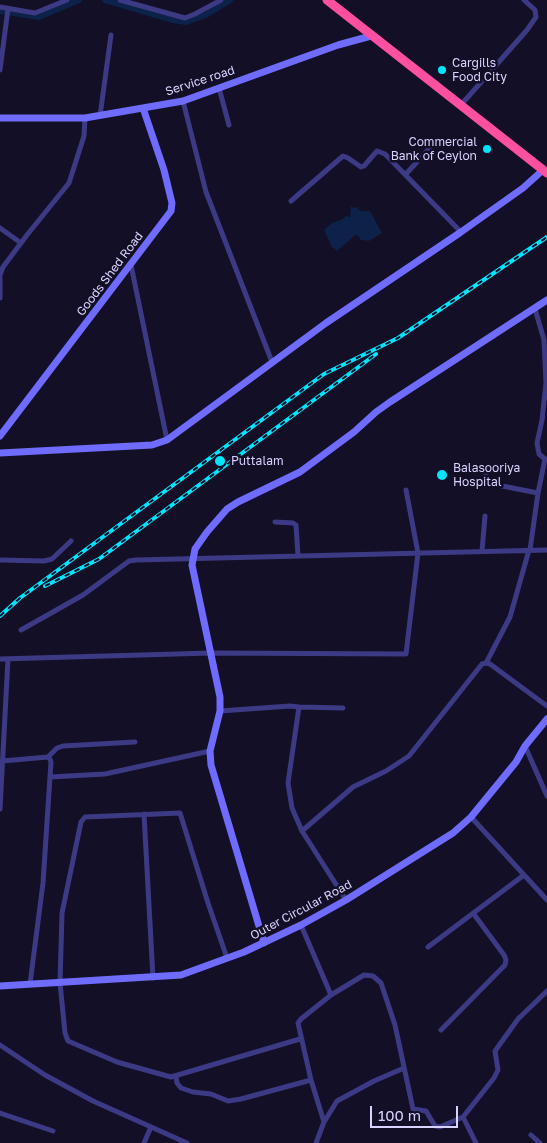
<!DOCTYPE html>
<style>
body{margin:0}
#map{position:relative;width:547px;height:1143px;overflow:hidden;background:#130f26;font-family:"Golos Text",sans-serif}
canvas{display:block}
.scale{position:absolute;left:370px;top:1106px;width:88px;height:22px;box-sizing:border-box;border:2px solid #d9d4ff;border-top:0;padding-left:6px;font-size:15px;line-height:18px;white-space:nowrap;color:#d9d4ff;-webkit-text-stroke:4px #130f26;paint-order:stroke}
</style>
<div id="map">
<canvas width="547" height="1143"></canvas>
<div class="scale">100 m</div>
</div>
<script>
const g = document.querySelector('canvas').getContext('2d');
g.lineJoin = 'round';
function fillPath(path, color) { g.fillStyle = color; g.fill(path, 'evenodd'); }
const shape = rows => new Path2D(rows.map(r => 'M' + r).join(''));
function stroke(path, color, width, dash) { g.strokeStyle = color; g.lineWidth = width; g.lineCap = dash ? 'butt' : 'round'; g.setLineDash(dash || []); g.stroke(path); }
function label(font, color, halo, rows, align = 'center') {
  g.font = font + ' "Golos Text",sans-serif'; g.lineWidth = 5; g.setLineDash([]); g.textBaseline = 'middle'; g.strokeStyle = halo; g.fillStyle = color; for (const [text, x, y, turn = 0] of rows) {
    g.save(); g.translate(x, y); g.rotate((+turn || 0) * Math.PI / 180); g.textAlign = isNaN(turn) ? turn : align; if (halo) g.strokeText(text, 0, 0); g.fillText(text, 0, 0); g.restore();
  }
}
const water = shape([
 [351,206,354,208,357,207,360,211,370,211,382,233,369,241,361,240,357,235,354,236,337,251,332,247,324,230,332,223,341,220,346,216,350,217]
]);
const canal = shape([
 [105,0,173,20,186,22,206,15,230,0],
 [0,11,39,17,79,0]
]);
const street = shape([
 [120,0,185,18,195,14,221,0],
 [0,7,35,13,67,0],
 [0,70,8,9],
 [219,88,229,125],
 [183,101,206,192,272,362],
 [460,106,527,30,536,17,535,10,524,0],
 [100,116,111,35],
 [406,174,437,140],
 [291,201,343,156,348,158,361,167,364,166,377,151,385,154,461,232],
 [0,228,21,243],
 [131,265,167,440],
 [0,275,3,267,27,235,69,183,84,136,85,118],
 [0,278,0,298],
 [535,309,544,340,546,383,542,420,537,443,539,454,545,459],
 [486,474,484,479,487,483,538,493],
 [275,522,293,523,296,525,298,555],
 [530,550,538,493,545,459,547,459],
 [482,551,485,516],
 [0,560,44,561,52,559,71,541],
 [21,630,83,595,129,561,136,560,547,550],
 [0,659,211,653,406,654,418,553,406,490],
 [486,663,510,617,529,550],
 [299,707,343,708],
 [220,711,290,706,299,707,288,783,292,808,302,831,346,900],
 [525,746,547,796],
 [48,757,57,748,63,746,135,742],
 [2,761,48,757,50,759,51,762,43,883,30,984],
 [50,777,105,774,210,751],
 [0,809,8,659],
 [144,814,153,978],
 [471,817,547,900],
 [302,831,353,787,386,771,409,756,482,664,486,663,490,664,547,706],
 [301,925,331,995,364,975,373,976,381,983,395,1025,413,1109,426,1111,435,1126,440,1127,463,1117],
 [428,947,524,875],
 [227,958,208,903,180,813,85,817,81,822,62,913,60,983,65,1033,68,1041,117,1062,171,1077,300,1039],
 [441,1030,505,965,506,960,504,955,473,913],
 [0,1045,45,1075,93,1101,187,1143],
 [176,1076,177,1083,181,1088,193,1092,211,1094,228,1101,241,1099,311,1080,324,1122],
 [311,1080,298,1023,301,1019,331,995],
 [0,1113,53,1131],
 [531,1135,540,1143],
 [144,1143,151,1127],
 [316,1143,324,1122,337,1101,374,1081,404,1068],
 [476,1143,463,1117,494,1078,498,1070,495,1051,518,1019,547,991]
]);
const secondary = shape([
 [0,118,85,118,183,101,338,45,371,36],
 [0,436,171,211,172,203,164,170,143,108],
 [0,453,152,445,167,440,326,323,461,232,523,188,543,170],
 [264,943,211,765,210,751,220,711,220,697,192,565,195,549,207,532,227,509,238,502,300,472,354,432,376,412,390,402,547,300],
 [0,986,181,975,244,952,301,925,346,900,453,833,471,817,516,762,525,746,547,719]
]);
const highway = shape([
 [327,0,547,173]
]);
const rail = shape([
 [45,586,99,559,376,354],
 [0,616,20,598,324,374,398,338,547,237]
]);
const markers = [
 [442,70,5,"#00e5ff"],
 [487,149,5,"#00e5ff"],
 [220,461,6,"#00e5ff"],
 [442,475,6,"#00e5ff"]
];
const poiNames = [
 ["Cargills",452,63],
 ["Food City",452,77],
 ["Commercial",477,142,"right"],
 ["Bank of Ceylon",477,156,"right"],
 ["Puttalam",231,461],
 ["Balasooriya",453,468],
 ["Hospital",453,482]
];
const streetNames = [
 ["Service road",200,81,-18],
 ["Goods Shed Road",110,274,-53],
 ["Outer Circular Road",301,910,-28]
];
fillPath(water, '#0c2248');
stroke(canal, '#0c2248', 6);
stroke(street, '#3d3a85', 5);
stroke(secondary, '#6f6bff', 7);
stroke(highway, '#ff4fa3', 9);
stroke(rail, '#00e5ff', 4);
stroke(rail, '#130f26', 2, [5.5]);
for (const [x, y, r, color] of markers) { const dot = new Path2D(); dot.arc(x, y, r, 0, 2 * Math.PI); g.fillStyle = color; g.fill(dot); stroke(dot, '#130f26', 2); }
label('12px', '#d9d4ff', '#130f26', poiNames, 'left');
label('12px', '#d9d4ff', '#130f26', streetNames);
</script>
